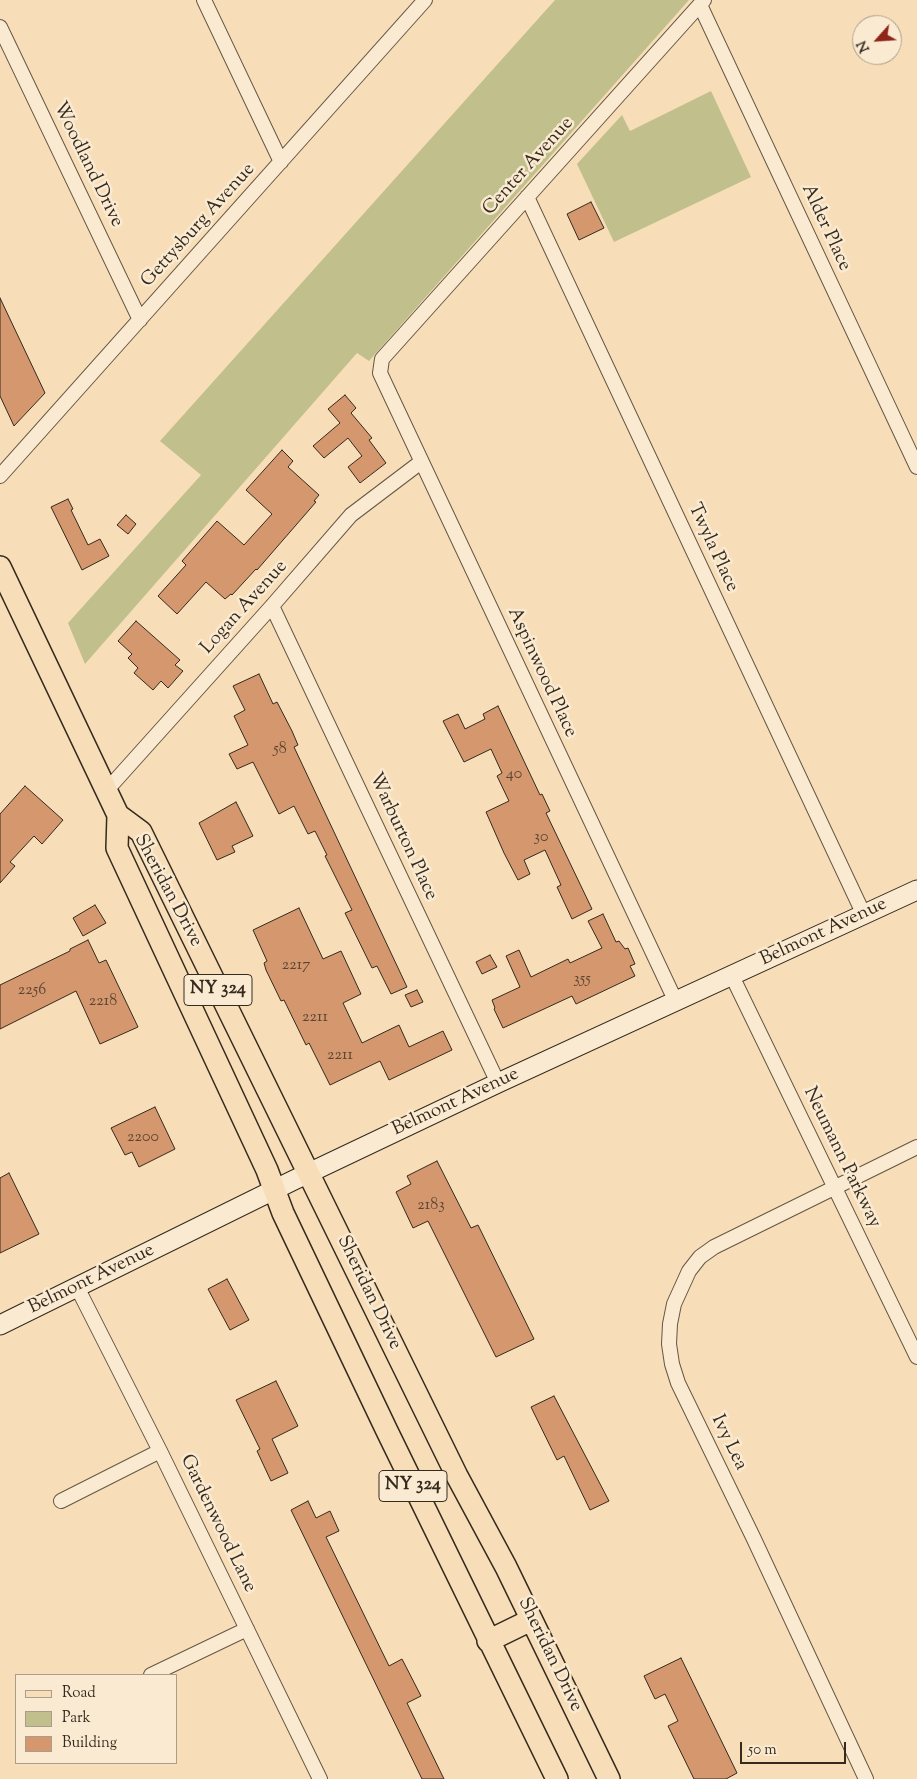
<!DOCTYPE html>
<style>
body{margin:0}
#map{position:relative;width:917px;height:1779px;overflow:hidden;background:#f7deb8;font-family:"Sorts Mill Goudy",serif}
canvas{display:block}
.legend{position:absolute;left:15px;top:1674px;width:162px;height:90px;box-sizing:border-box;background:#faead1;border:1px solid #ab9d89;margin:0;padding:6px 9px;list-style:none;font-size:15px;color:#342a1e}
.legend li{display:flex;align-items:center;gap:10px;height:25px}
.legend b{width:25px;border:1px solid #ab9d89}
.north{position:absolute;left:852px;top:15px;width:50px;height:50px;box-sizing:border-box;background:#faead1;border:1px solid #ab9d89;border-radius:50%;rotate:244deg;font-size:14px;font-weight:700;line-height:20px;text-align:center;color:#342a1e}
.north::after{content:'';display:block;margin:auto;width:18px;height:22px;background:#8f2418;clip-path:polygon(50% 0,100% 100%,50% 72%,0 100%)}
.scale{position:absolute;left:740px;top:1742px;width:106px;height:22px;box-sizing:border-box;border:2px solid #342a1e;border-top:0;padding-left:6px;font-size:15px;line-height:18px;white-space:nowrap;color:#342a1e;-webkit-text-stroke:4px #faead1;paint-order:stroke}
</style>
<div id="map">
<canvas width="917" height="1779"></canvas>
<ul class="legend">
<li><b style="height:6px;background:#f7deb8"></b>Road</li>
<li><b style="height:14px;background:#c1c08c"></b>Park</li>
<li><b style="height:14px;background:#d4976e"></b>Building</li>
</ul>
<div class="north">N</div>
<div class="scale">50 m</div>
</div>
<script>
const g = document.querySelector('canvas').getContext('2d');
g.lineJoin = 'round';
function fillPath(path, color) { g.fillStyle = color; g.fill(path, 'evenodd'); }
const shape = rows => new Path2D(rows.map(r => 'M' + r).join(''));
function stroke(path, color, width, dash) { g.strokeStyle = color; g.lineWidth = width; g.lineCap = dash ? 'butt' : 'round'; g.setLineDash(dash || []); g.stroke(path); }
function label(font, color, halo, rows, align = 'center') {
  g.font = font + ' "Sorts Mill Goudy",serif'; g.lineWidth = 5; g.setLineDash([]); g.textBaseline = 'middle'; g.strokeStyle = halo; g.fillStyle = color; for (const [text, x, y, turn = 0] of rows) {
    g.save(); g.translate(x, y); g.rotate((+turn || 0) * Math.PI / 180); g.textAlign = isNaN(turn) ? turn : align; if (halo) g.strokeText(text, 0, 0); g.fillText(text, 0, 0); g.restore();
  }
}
const green = shape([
 [555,0,689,0,369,361,357,353,85,664,68,623,201,475,160,441],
 [711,91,751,177,614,242,577,164,622,115,630,131]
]);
const building = shape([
 [591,202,604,228,579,240,567,214,591,202],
 [0,298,45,393,14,426,0,396,0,298],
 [345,395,356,408,351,413,372,438,369,440,386,463,360,483,348,467,362,456,348,438,324,458,313,446,340,423,328,409,345,395],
 [282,450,293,461,288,467,319,495,314,501,316,502,257,570,256,569,232,595,231,594,225,599,206,582,177,614,158,596,186,565,182,561,217,521,244,545,272,514,246,490,282,450],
 [68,499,73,509,71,510,88,545,100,539,109,556,82,570,51,507,68,499],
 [126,515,136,524,128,534,117,525,126,515],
 [136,621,180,660,175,665,183,671,168,688,161,681,153,690,134,673,138,668,128,658,132,654,118,641,136,621],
 [259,674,273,704,277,702,292,731,298,745,294,747,407,987,391,994,377,966,372,968,345,913,352,910,325,856,327,855,315,831,308,834,294,806,279,814,253,762,237,769,229,754,248,745,234,716,245,710,233,686,259,674],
 [498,706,540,795,542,794,550,811,546,813,592,909,572,919,557,887,561,885,545,850,524,860,530,874,518,880,504,853,486,812,509,801,497,776,502,773,491,749,464,762,443,721,458,714,465,729,485,719,483,714,498,706],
 [25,786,63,820,42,844,34,836,10,862,15,866,0,883,0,814,25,786],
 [236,802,253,836,232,846,235,852,217,860,199,823,236,802],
 [95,905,106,923,83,936,73,918,95,905],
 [299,908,323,959,341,951,361,994,343,1003,362,1043,399,1025,409,1047,443,1031,452,1050,389,1080,380,1061,330,1085,309,1043,306,1045,284,1000,281,1001,266,970,264,963,267,961,253,930,299,908],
 [603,914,616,942,619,941,625,949,628,948,635,964,630,966,635,976,576,1004,572,996,503,1028,494,1009,495,1008,492,1000,520,987,506,956,519,950,531,977,568,959,570,963,602,948,588,921,603,914],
 [88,940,99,963,106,960,138,1027,100,1044,76,991,0,1029,0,985,70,951,70,949,88,940],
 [490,955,497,967,482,974,476,962,490,955],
 [417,990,423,1002,411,1007,405,995,417,990],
 [155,1107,175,1149,139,1167,132,1152,125,1155,111,1128,155,1107],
 [437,1161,471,1228,478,1225,534,1339,496,1357,428,1221,413,1228,396,1192,411,1184,407,1176,437,1161],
 [9,1173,39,1234,0,1253,0,1178,9,1173],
 [227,1279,249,1320,230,1330,208,1289,227,1279],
 [276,1381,298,1426,272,1439,288,1473,271,1481,257,1451,260,1449,236,1400,276,1381],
 [554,1396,609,1501,590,1510,564,1456,557,1460,531,1407,554,1396],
 [308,1501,316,1518,330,1511,339,1531,326,1537,389,1666,402,1659,421,1696,407,1703,444,1779,422,1779,291,1510,308,1501],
 [681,1658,737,1773,726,1779,694,1779,668,1726,678,1721,665,1694,655,1699,644,1676,681,1658]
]);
const street = shape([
 [204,0,281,162],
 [700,5,917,467],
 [0,27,140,320],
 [527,197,864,915],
 [0,476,425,0],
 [272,606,498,1083],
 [106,791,272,606,351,515,421,462],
 [732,976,917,1357],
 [676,1002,380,373,382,359,704,0],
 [77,1287,160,1451,320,1779],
 [61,1501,160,1451],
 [151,1675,247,1629],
 [866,1779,753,1537,678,1383,672,1364,669,1344,670,1324,674,1304,689,1271,700,1257,714,1247,917,1147]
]);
const secondary = shape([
 [0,1325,292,1181,498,1083,917,890]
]);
const primary = shape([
 [0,567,118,815,117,848,267,1170,283,1213,387,1431,557,1779],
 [118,815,141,832,457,1476,506,1567,609,1779],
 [488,1641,531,1620]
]);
const numberNames = [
 ["58",280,750],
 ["40",514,775],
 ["30",541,838],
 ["2217",296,966],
 ["355",582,980],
 ["2256",32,991],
 ["2218",103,1002],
 ["2211",315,1018],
 ["2211",340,1056],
 ["2200",143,1138],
 ["2183",431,1206]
];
const shields = [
 [218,990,68],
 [413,1486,68]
];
const shieldNames = [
 ["NY 324",218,990],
 ["NY 324",413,1486]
];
const streetNames = [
 ["Woodland Drive",87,165,64],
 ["Center Avenue",529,167,-48],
 ["Gettysburg Avenue",199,226,-48],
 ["Alder Place",825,228,65],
 ["Twyla Place",712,548,65],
 ["Logan Avenue",245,608,-48],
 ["Aspinwood Place",541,673,65],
 ["Warburton Place",402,837,65],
 ["Sheridan Drive",167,891,62],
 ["Belmont Avenue",824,933,-25],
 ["Belmont Avenue",456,1103,-25],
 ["Neumann Parkway",841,1158,64],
 ["Belmont Avenue",92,1280,-26],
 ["Sheridan Drive",368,1293,64],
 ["Ivy Lea",728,1443,64],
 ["Gardenwood Lane",217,1524,64],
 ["Sheridan Drive",549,1655,64]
];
fillPath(green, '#c1c08c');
fillPath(building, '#d4976e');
stroke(building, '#342a1e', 1);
stroke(street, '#655744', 16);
stroke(secondary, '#342a1e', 21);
stroke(primary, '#342a1e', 24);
stroke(street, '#faead1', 14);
stroke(secondary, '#faead1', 19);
stroke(primary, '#f7deb8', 21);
label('16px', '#5c4532', null, numberNames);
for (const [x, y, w] of shields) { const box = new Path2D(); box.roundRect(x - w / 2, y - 15.5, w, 31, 4); g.fillStyle = '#faead1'; g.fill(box); stroke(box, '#342a1e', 1); }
label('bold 18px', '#342a1e', null, shieldNames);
label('19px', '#342a1e', '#faead1', streetNames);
</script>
